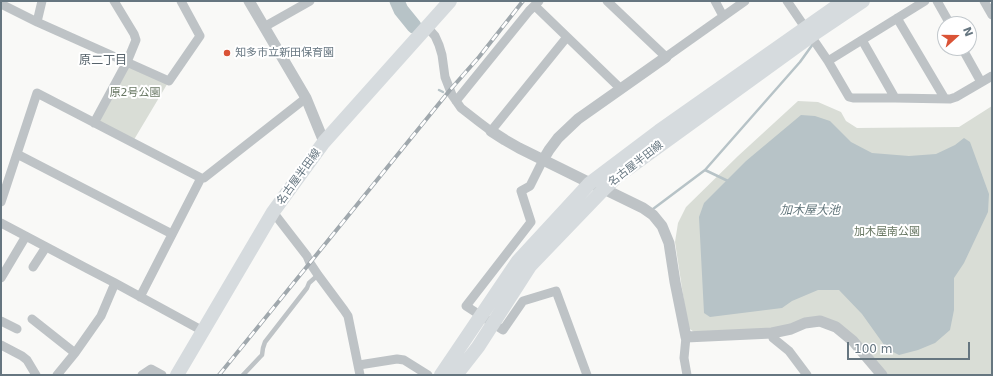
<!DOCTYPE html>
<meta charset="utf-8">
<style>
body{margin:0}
#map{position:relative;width:993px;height:376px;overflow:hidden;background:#f9f9f7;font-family:"DejaVu Sans",sans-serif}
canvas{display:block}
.frame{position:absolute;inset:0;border:2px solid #667680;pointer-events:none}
.north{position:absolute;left:937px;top:16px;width:40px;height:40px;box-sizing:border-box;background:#fff;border:1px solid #c2c8cc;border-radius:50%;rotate:69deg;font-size:11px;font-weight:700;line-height:16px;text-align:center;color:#667680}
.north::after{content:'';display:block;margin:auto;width:14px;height:18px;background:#da5336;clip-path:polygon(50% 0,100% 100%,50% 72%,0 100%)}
.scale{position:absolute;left:847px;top:342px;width:123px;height:18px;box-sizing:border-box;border:2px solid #667680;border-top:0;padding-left:5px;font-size:12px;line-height:14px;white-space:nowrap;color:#667680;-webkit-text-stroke:3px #fff;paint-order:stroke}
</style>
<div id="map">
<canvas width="993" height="376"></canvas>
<div class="frame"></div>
<div class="north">N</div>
<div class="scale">100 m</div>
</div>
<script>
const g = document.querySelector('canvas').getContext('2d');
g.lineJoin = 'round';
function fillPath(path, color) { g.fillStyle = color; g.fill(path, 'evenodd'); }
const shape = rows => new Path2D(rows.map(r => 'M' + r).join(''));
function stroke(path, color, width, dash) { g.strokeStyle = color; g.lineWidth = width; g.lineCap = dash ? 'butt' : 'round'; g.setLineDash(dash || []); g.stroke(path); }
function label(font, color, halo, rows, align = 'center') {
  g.font = font + ' "DejaVu Sans","Noto Sans JP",sans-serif'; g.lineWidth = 4; g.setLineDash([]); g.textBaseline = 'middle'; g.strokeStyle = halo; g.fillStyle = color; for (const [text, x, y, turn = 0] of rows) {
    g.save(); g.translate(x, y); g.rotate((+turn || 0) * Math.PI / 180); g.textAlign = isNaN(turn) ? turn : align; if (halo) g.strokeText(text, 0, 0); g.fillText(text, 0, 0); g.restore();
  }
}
const green = shape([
 [127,62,169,81,132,143,94,123],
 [798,101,818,102,841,112,846,121,857,128,959,127,992,106,992,373,990,375,888,375,840,325,773,330,696,333,688,328,675,242,678,223,686,207,738,156]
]);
const water = shape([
 [801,115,815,116,830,121,851,142,872,153,909,156,936,154,955,145,964,138,970,142,989,194,988,212,964,263,954,278,954,310,950,330,935,343,918,350,899,355,887,349,862,314,839,290,818,290,792,301,782,308,710,317,704,313,699,217,704,203,746,161]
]);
const stream = shape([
 [439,90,443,92],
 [705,170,728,181],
 [653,209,705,170,800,62,813,44]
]);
const river = shape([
 [397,1,401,10,414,26]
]);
const service = shape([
 [243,375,260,357,262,355,263,348,265,342,307,288,309,283,318,275]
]);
const minor = shape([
 [607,1,666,57,745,1],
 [715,1,723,16],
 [787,1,828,61,849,97,853,98,895,98,950,99,956,97,992,76],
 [937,1,950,24],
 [984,1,992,15],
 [1,4,37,22,169,81,200,36,181,1],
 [535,6,621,89],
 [897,18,945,99],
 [37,22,42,1],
 [264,27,310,1],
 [427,27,435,36,439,45,442,55,445,77,452,95,461,108,479,122,491,131,567,37],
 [862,40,895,98],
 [962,48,981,82],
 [828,61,925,1],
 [456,101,529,11,539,1],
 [94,123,127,62,136,40,134,34,114,1],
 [17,154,172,234],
 [543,160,530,186,521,191,531,222,466,306,503,330,523,301,556,291,587,375],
 [1,202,37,93,201,178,204,178,306,98],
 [273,212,307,256,310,263,318,275,344,310,348,316,360,375],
 [1,223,88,269,115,283,203,331],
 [33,267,46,247],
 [1,278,26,236],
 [140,297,201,178],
 [32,319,75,353],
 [1,321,17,329],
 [772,333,773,338,789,351,807,375],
 [686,337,684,358,687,375],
 [1,345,22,356,27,360,36,375],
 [359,365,397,359,404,360,428,375],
 [57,375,75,353,101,316,115,283],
 [142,375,151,369,162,375]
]);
const tertiary = shape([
 [249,1,306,98,324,142],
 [491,131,505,140,519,148,590,183,604,189,643,208,653,215,662,226,669,243,675,282,686,337,772,333,791,329,805,323,820,321,836,327,853,341,882,375],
 [543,160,549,150,558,138,578,119,666,57]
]);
const primary = shape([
 [177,375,273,212,324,142,450,1],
 [441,375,518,261,590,183,659,131,844,1],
 [456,375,478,347,530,266,604,189,619,175,811,36,863,1]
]);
const rail = shape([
 [219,375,450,90,479,57,523,1]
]);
const markers = [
 [227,53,4,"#da5336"]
];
const poiNames = [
 ["知多市立新田保育園",235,53]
];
const parkNames = [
 ["原2号公園",135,93],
 ["加木屋南公園",887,232]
];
const streetNames = [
 ["名古屋半田線",636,164,-38],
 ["名古屋半田線",299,177,-54]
];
const neighbourhoodNames = [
 ["原二丁目",103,61]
];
const waterNames = [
 ["加木屋大池",810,211]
];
fillPath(green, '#d9ddd6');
fillPath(water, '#b7c3c7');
stroke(stream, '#b7c3c7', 2.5);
stroke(river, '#b7c3c7', 15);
stroke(service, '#bec3c6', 4.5);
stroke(minor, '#bec3c6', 9);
stroke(tertiary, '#bec3c6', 11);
stroke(primary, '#d6dbde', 14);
stroke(rail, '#a0a8ad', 4);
stroke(rail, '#fff', 2.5, [8]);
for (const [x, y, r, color] of markers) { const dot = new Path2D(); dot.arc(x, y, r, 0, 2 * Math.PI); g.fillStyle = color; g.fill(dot); stroke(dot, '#fff', 1.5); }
label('11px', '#667680', '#fff', poiNames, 'left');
label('11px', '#697864', '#fff', parkNames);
label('11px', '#667680', '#fff', streetNames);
label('12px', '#57636b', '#fff', neighbourhoodNames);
label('italic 12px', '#60747a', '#fff', waterNames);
</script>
